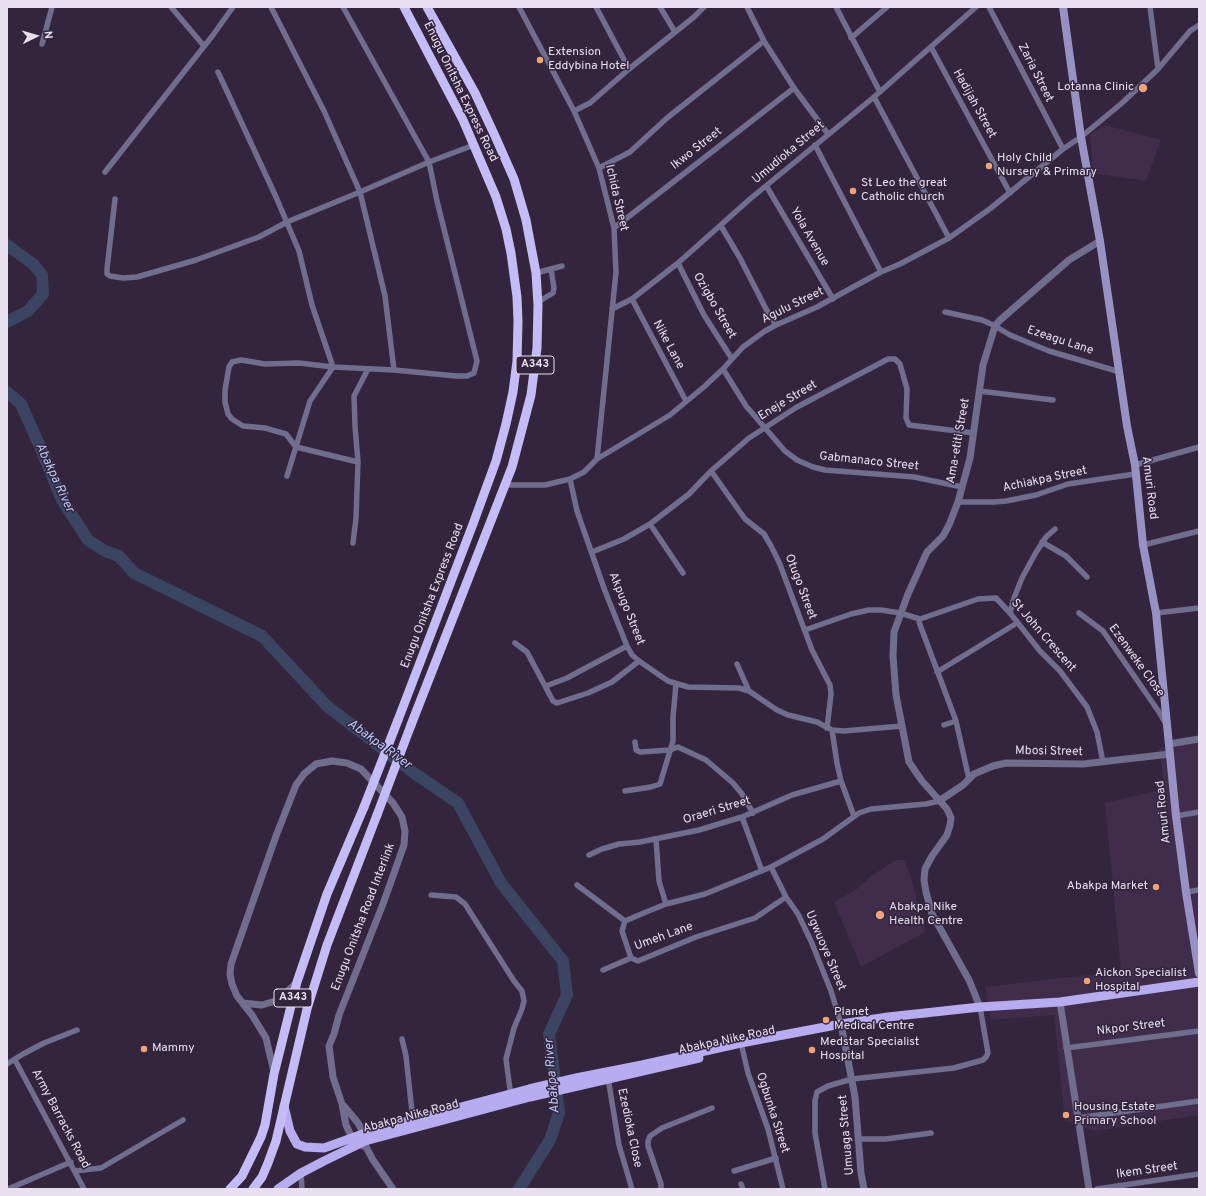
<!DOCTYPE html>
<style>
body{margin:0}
#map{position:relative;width:1206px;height:1196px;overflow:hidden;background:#34253e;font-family:Overpass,sans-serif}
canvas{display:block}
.frame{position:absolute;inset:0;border:8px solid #e8dff0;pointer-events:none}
.north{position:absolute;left:16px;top:16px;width:40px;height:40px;-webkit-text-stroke:3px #34253e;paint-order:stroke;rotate:85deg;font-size:11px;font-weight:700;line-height:16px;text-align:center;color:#e8dff0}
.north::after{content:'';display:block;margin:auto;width:14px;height:18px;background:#e8dff0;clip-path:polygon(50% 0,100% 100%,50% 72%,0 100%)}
</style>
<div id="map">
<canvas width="1206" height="1196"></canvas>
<div class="frame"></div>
<div class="north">N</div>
</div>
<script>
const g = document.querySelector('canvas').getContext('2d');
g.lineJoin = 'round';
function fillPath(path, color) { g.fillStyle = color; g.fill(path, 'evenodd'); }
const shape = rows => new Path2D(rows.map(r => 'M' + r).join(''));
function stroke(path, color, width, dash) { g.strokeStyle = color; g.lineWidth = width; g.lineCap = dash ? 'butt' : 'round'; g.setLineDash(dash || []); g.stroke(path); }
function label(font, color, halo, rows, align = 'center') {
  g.font = font + ' Overpass,sans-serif'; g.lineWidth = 3; g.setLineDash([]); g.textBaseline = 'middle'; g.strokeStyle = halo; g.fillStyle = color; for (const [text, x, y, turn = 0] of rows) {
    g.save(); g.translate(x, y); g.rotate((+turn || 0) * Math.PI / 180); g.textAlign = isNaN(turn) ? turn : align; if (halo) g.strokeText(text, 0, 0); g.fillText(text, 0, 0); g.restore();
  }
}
const built = shape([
 [1105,125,1161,140,1146,181,1093,173,1090,134],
 [1199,743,1199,1115,1095,1131,1065,1121,1054,1015,991,1020,985,987,1121,971,1105,803,1165,789,1159,748],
 [896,860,904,860,911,877,925,932,861,967,834,902,857,889,871,876]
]);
const river = shape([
 [7,245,33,264,42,275,43,294,28,311,7,322],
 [7,392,21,404,41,449,62,500,88,540,105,551,119,556,134,573,262,636,327,706,414,773,458,803,501,883,563,961,567,995,549,1034,559,1113,550,1140,519,1189]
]);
const minor = shape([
 [171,7,204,46],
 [271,7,324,111,360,192,385,296,394,370],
 [343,7,429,162,437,201,477,361,474,373,467,376,456,376,394,370,333,367,299,363,265,364,241,360,232,362,229,367,225,390,225,402,228,414,232,419,243,426,265,428,286,434,296,447,358,462],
 [519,7,574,111,599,168,614,228,616,272,597,459],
 [596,7,629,69],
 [660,7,675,32],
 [747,7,764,41,794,88,828,134],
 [836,7,880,92],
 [989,7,1063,149],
 [1150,7,1158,69],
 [851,38,887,7],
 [42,44,52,7],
 [931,47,1010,193],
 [218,72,276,197,299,251,312,305,333,367],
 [874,97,949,238],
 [574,111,590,103,629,69,694,17,704,7],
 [815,145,881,272],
 [599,168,630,152,667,118,764,41],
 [105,172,213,35,233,7],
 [767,187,833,299],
 [115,199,107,269,107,274,110,276,123,278,137,277,196,260,259,237,287,222,360,192,429,162,474,145],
 [721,226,740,258,766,309,776,325],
 [614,228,794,88],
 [678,263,704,315,732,359],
 [536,273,562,266],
 [632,299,686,401],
 [538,302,553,293,554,288,551,269],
 [612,309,632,299,678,263,750,199,874,97,976,7],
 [945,312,982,320,995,326,1010,335,1049,351,1120,372],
 [723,369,746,406,785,451,797,460,813,467,825,470,914,477,962,487],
 [979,391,1053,400],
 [1135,465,1199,447],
 [711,471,745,519,764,534,771,546,779,562,812,650,830,685,831,694,827,728],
 [287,476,310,401,333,367],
 [570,479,577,511,605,591,627,646,632,655,639,661,668,681,688,687,739,688,749,691,777,710,788,715,817,722,832,730,844,731,902,726],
 [504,485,545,485,570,479,584,472,597,459,670,415,705,386,723,369,743,347,765,331,776,325,817,307,855,286,881,272,900,264,949,238,991,208,1063,149,1081,137,1122,103,1158,69,1190,31,1199,25],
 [958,502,994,502,1006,501,1036,495,1068,484,1135,474],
 [650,524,683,573],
 [1042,542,1066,556,1087,577],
 [353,543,356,518,358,462,355,426,354,396,368,369],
 [1143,545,1199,531],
 [592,552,624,539,650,524,689,494,711,471,749,438,797,407,888,359,895,359,900,364,907,389,906,418,909,425,973,433],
 [1010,613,1014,598,1022,578,1035,554,1046,537,1055,529],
 [1079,613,1103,631,1159,712,1166,724],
 [1156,613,1199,608],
 [920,619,919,622,956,721,969,779],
 [805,630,851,614,869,610,881,610,900,613,920,619,978,599,996,598,1010,613,1040,651,1060,671,1087,707,1097,732,1103,762],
 [515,643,527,652,553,701,557,703,588,693,612,682,639,661],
 [737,664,749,691],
 [937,672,1017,623],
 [546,686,567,678,627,646],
 [944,725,956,721],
 [832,730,837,763,841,781,854,816],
 [635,742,636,750,640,752,670,750,678,747,706,760,733,783,742,794,753,813],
 [625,791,651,787,660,784,673,741,673,717,676,684],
 [1176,816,1199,812],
 [742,817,762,871],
 [656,839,659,881,666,904],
 [589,855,602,849,619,844,640,842,699,830,742,817,792,795,841,781],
 [771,867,786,897,798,914,811,941,831,991,841,1024],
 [577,885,625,921],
 [1186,892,1199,890],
 [431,895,456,897,465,904,514,981,522,991,524,1001,522,1009,514,1028,506,1059,511,1097],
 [786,897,755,918,696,937,638,961,631,958,622,931,625,921,646,912,666,904,705,894,771,867,823,839,859,813,871,809,926,804,939,801],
 [603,970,631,958],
 [402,1039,406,1056,413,1121],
 [741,1043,748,1073,768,1129,783,1189],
 [1066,1048,1199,1031],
 [15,1060,84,1189],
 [7,1064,23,1054,44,1043,77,1030],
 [608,1078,619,1145,632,1189],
 [1078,1118,1199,1101],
 [859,1139,886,1139,931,1133],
 [75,1171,101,1168,183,1120],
 [734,1171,776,1158],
 [301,1173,302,1189],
 [741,1184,743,1189],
 [8,1189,71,1162],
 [661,1189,661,1184,648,1146,648,1141,650,1136,662,1128,712,1108],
 [825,1189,815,1133,815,1101,817,1092,828,1086,852,1079,954,1068,983,1060,986,1057,988,1053,980,1007],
 [1097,1189,1199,1174]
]);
const tertiary = shape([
 [1169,744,1199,739],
 [939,801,963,785,974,774,993,766,1006,763,1083,764,1170,754],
 [1060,1002,1089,1189],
 [243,1003,262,1005,279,1000,296,983],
 [980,1007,969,980,932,914,926,892,924,880,925,869,932,856,947,835,950,825,951,818,947,809,922,781,909,762,896,695,893,656,894,632,908,594,927,552,943,536,949,525,958,502,970,458,983,365,995,326,999,321,1069,260,1100,241],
 [841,1024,855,1097,861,1173,864,1189],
 [274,1072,266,1038,252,1015,237,996,232,984,230,974,231,964,276,836,296,785,304,774,316,764,332,761,347,763,361,769,393,803,402,817,405,831,404,845,383,904,339,1015,334,1034,329,1046,333,1077,342,1104,346,1125,352,1138,359,1144,366,1147],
 [344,1106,358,1123,364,1134,366,1147,373,1160,393,1189]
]);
const secondary = shape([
 [1063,7,1081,137,1100,241,1127,426,1135,465,1143,545,1156,613,1176,816,1186,892,1199,973]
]);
const primary = shape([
 [284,1106,290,1131,297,1144,305,1147,324,1148,374,1130,529,1089,576,1078,642,1065,741,1043,841,1024,888,1017,980,1007,1060,1002,1199,982],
 [278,1189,301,1173,324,1161,365,1141,530,1097,699,1058]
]);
const trunk = shape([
 [398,720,473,524,496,461,506,424,513,392,517,361,518,321,517,297,511,253,506,229,496,197,463,120,404,7],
 [411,725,512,467,531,395,537,348,538,305,536,273,526,220,514,179,495,136,475,93,427,7],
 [230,1189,242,1176,261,1137,265,1125,274,1074,297,982,327,894,364,807],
 [253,1189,262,1177,268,1163,276,1141,307,1009,327,945,377,815]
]);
const trunkBridge = shape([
 [364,807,398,720],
 [377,815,411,725]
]);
const markers = [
 [540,60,4,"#efa378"],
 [1143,88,5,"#efa378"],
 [989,166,4,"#efa378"],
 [853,191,4,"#efa378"],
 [1156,887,4,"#efa378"],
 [880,915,5,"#efa378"],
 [1087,981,4,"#efa378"],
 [826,1020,4,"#efa378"],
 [144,1049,4,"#efa378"],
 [812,1050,4,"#efa378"],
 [1066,1115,4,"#efa378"]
];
const shields = [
 [535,365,38],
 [293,998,38]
];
const shieldNames = [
 ["A343",535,365],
 ["A343",293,998]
];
const poiNames = [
 ["Extension",548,53],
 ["Eddybina Hotel",548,67],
 ["Lotanna Clinic",1134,88,"right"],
 ["Holy Child",997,159],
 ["Nursery & Primary",997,173],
 ["St Leo the great",861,184],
 ["Catholic church",861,198],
 ["Abakpa Market",1148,887,"right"],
 ["Abakpa Nike",889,908],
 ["Health Centre",889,922],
 ["Aickon Specialist",1095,974],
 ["Hospital",1095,988],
 ["Planet",834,1013],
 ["Medical Centre",834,1027],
 ["Medstar Specialist",820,1043],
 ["Hospital",820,1057],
 ["Mammy",152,1049],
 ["Housing Estate",1074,1108],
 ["Primary School",1074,1122]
];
const streetNames = [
 ["Zaria Street",1035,73,63],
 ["Enugu Onitsha Express Road",460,92,64],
 ["Hadijah Street",974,104,61],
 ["Ikwo Street",697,149,-38],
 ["Umudioka Street",789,153,-40],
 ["Ichida Street",616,198,77],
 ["Yola Avenue",809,237,60],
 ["Ozigbo Street",714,306,60],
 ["Agulu Street",793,306,-26],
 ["Ezeagu Lane",1060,341,18],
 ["Nike Lane",668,345,62],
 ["Eneje Street",788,401,-31],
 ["Ama-etiti Street",959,441,-80],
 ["Gabmanaco Street",869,462,6],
 ["Achiakpa Street",1045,480,-12],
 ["Amuri Road",1149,488,83],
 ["Otugo Street",800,587,69],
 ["Enugu Onitsha Express Road",433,596,-69],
 ["Akpugo Street",626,609,68],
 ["St John Crescent",1043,636,49],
 ["Ezenweke Close",1136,661,54],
 ["Mbosi Street",1049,752,1],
 ["Oraeri Street",717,811,-17],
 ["Amuri Road",1164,812,-96],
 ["Enugu Onitsha Road Interlink",364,917,-69],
 ["Umeh Lane",664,937,-20],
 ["Ugwuoye Street",825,951,67],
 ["Nkpor Street",1131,1028,-7],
 ["Abakpa Nike Road",727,1041,-12],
 ["Ogbunka Street",772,1113,72],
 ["Abakpa Nike Road",411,1117,-15],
 ["Army Barracks Road",60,1119,62],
 ["Ezedioka Close",629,1128,78],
 ["Umuaga Street",847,1135,-95],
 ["Ikem Street",1147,1171,-8]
];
const waterNames = [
 ["Abakpa River",54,478,65],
 ["Abakpa River",379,745,36],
 ["Abakpa River",553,1076,-95]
];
fillPath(built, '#3f2d4b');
stroke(river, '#3b4461', 12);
stroke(minor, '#716d8d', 5.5);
stroke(tertiary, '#716d8d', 7);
stroke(secondary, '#9891c4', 8);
stroke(primary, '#b7acef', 9);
stroke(trunk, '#c4bcf6', 9);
stroke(trunkBridge, '#c4bcf6', 9);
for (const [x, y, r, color] of markers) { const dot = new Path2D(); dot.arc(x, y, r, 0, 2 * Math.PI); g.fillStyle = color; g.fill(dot); stroke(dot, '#34253e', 1.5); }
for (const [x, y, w] of shields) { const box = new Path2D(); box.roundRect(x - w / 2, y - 9, w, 18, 3); g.fillStyle = '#34253e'; g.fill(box); stroke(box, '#e8dff0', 1); }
label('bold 11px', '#e8dff0', null, shieldNames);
label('12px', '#e8dff0', '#34253e', poiNames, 'left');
label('12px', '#e8dff0', '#34253e', streetNames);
label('italic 13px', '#bac8f5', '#34253e', waterNames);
</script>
